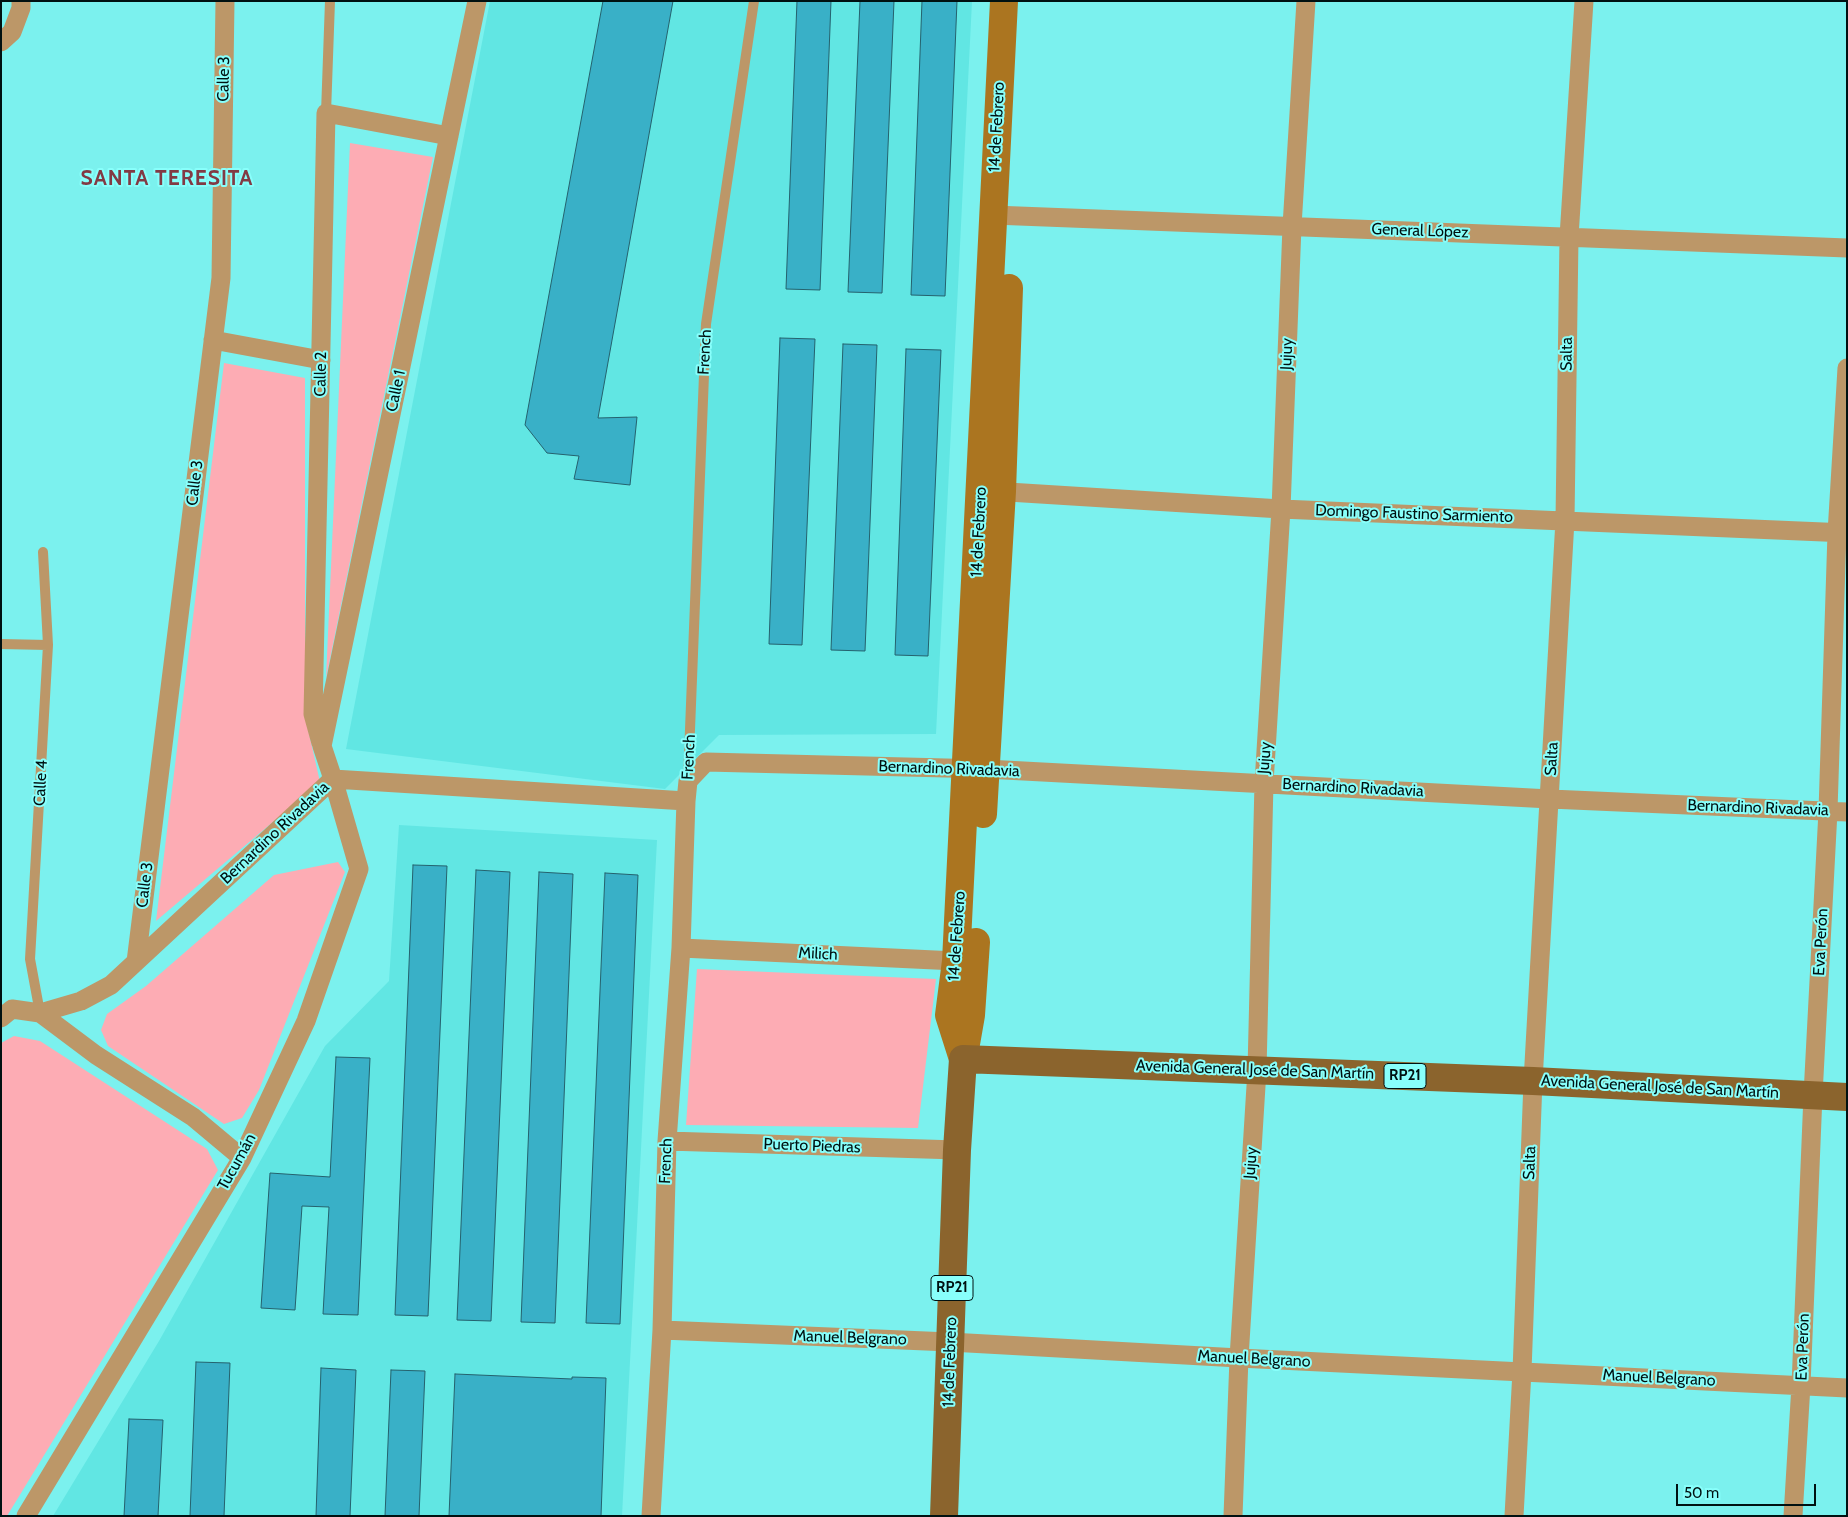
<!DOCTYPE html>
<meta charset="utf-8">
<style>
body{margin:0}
#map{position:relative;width:1848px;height:1517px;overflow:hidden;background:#7bf1ee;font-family:Cabin,sans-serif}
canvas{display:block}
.frame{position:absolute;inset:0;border:2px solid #011;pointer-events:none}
.scale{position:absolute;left:1676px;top:1484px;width:140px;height:22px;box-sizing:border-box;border:2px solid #011;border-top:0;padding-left:6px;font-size:15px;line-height:18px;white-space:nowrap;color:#011;-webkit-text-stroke:4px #88fffb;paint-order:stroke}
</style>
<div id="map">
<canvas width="1848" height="1517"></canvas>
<div class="frame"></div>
<div class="scale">50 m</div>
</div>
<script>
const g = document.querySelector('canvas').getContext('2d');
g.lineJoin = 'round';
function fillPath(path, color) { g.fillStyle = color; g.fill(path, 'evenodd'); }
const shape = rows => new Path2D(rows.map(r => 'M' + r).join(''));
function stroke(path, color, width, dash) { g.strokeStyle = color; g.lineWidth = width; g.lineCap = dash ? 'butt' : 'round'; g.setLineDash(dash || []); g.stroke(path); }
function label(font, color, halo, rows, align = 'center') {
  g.font = font + ' Cabin,sans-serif'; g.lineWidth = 4; g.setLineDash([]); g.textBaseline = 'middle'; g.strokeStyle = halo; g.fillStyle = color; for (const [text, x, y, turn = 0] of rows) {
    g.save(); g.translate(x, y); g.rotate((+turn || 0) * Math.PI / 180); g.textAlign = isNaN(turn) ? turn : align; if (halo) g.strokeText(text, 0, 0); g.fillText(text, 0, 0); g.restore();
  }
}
const built = shape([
 [490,1,972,1,936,734,719,735,665,789,346,749],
 [399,825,657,840,622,1516,53,1516,159,1341,325,1046,389,981]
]);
const green = shape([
 [350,143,433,157,326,678],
 [224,363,305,378,305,716,320,782,156,921],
 [338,862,345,872,259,1090,242,1118,224,1124,108,1046,101,1030,107,1014,146,986,274,875],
 [697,969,936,979,918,1128,686,1125],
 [14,1036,40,1041,207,1149,218,1170,7,1516,1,1516,1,1043]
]);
const building = shape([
 [603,1,673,1,598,418,637,417,630,485,574,479,579,456,547,453,525,425,603,1],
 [797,1,831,1,820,290,786,289,797,1],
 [860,1,894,1,882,293,848,292,860,1],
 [922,1,957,1,945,296,911,295,922,1],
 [780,338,815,339,802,645,769,644,780,338],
 [843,344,877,345,865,651,831,650,843,344],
 [906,349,941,350,928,656,895,655,906,349],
 [413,865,447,866,428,1316,395,1315,413,865],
 [476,870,510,872,491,1321,457,1320,476,870],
 [539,872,573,874,555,1323,521,1322,539,872],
 [605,873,638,875,620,1324,586,1323,605,873],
 [336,1057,370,1058,358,1315,323,1314,329,1207,302,1206,295,1310,261,1308,270,1173,330,1177,336,1057],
 [196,1362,230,1363,224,1516,190,1516,196,1362],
 [321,1368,356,1370,350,1516,316,1516,321,1368],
 [391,1370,425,1371,419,1516,385,1516,391,1370],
 [455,1374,572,1379,572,1377,606,1378,601,1516,449,1516,455,1374],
 [129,1419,163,1420,158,1516,124,1516,129,1419]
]);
const lane = shape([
 [326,113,330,1],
 [1,644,48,645],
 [688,780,706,324,754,1],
 [40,1013,30,959,48,645,43,552]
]);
const street = shape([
 [1,42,12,32,21,8,21,1],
 [993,215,1847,248],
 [213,340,321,360],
 [992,491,1281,509,1847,533],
 [321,743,313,714,326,113,449,136],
 [681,948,956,961],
 [136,962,221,278,225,1],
 [40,1013,96,1055,193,1117,242,1158],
 [1,1018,12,1009,40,1013,81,1001,111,985,333,779,686,801],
 [667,1141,957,1150],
 [662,1330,950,1342,1239,1358,1847,1388],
 [26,1516,242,1158,306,1021,359,869,333,779,322,746,477,1],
 [651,1516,662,1330,667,1141,681,948,686,801,688,781,706,762,986,769,1550,799,1847,812],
 [1233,1516,1239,1358,1257,1070,1264,783,1281,509,1292,226,1306,1],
 [1514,1516,1522,1371,1533,1081,1565,520,1569,237,1584,1],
 [1793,1516,1801,1385,1813,1095,1828,811,1837,533,1847,368]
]);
const secondary = shape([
 [983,814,1002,491,1009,288],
 [964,1055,971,1015,976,942],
 [963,1059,949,1015,956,961,1004,1]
]);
const primary = shape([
 [944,1516,957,1150,963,1059,1533,1081,1847,1097]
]);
const shields = [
 [1405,1076,42],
 [952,1288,42]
];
const shieldNames = [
 ["RP21",1405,1076],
 ["RP21",952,1288]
];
const streetNames = [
 ["Calle 3",224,79,-89],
 ["14 de Febrero",997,127,-87],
 ["General López",1420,231,2],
 ["French",705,352,-87],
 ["Jujuy",1287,354,-88],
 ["Salta",1567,354,-89],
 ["Calle 2",321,374,-89],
 ["Calle 1",396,391,-78],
 ["Calle 3",195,483,-83],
 ["Domingo Faustino Sarmiento",1414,514,2],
 ["14 de Febrero",979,532,-87],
 ["French",689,757,-87],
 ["Jujuy",1265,758,-86],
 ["Salta",1552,759,-87],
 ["Bernardino Rivadavia",949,769,2],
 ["Calle 4",41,783,-87],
 ["Bernardino Rivadavia",1353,788,3],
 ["Bernardino Rivadavia",1758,808,2],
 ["Bernardino Rivadavia",275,833,-43],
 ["Calle 3",145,885,-83],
 ["14 de Febrero",957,936,-86],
 ["Eva Perón",1821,942,-87],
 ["Milich",818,954,3],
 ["Avenida General José de San Martín",1255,1070,2],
 ["Avenida General José de San Martín",1660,1087,3],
 ["Puerto Piedras",812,1146,2],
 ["French",666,1161,-88],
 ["Tucumán",237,1162,-61],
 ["Jujuy",1251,1163,-86],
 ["Salta",1530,1163,-88],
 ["Manuel Belgrano",850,1338,2],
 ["Eva Perón",1803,1347,-88],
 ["Manuel Belgrano",1254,1359,3],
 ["14 de Febrero",950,1362,-88],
 ["Manuel Belgrano",1659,1378,3]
];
const districtNames = [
 ["SANTA TERESITA",167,179]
];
fillPath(built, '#61e6e3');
fillPath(green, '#fdacb4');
fillPath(building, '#39b0c7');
stroke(building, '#25626e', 1);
stroke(lane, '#bc9768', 10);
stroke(street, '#bc9768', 19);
stroke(secondary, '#ab7520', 28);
stroke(primary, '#8b642d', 28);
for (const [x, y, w] of shields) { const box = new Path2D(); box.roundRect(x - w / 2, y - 12.5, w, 25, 4); g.fillStyle = '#88fffb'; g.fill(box); stroke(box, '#011', 1); }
label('bold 15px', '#011', null, shieldNames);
label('16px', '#011', '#88fffb', streetNames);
g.letterSpacing = '1px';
label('bold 21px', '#823a44', '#88fffb', districtNames);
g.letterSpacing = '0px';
</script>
